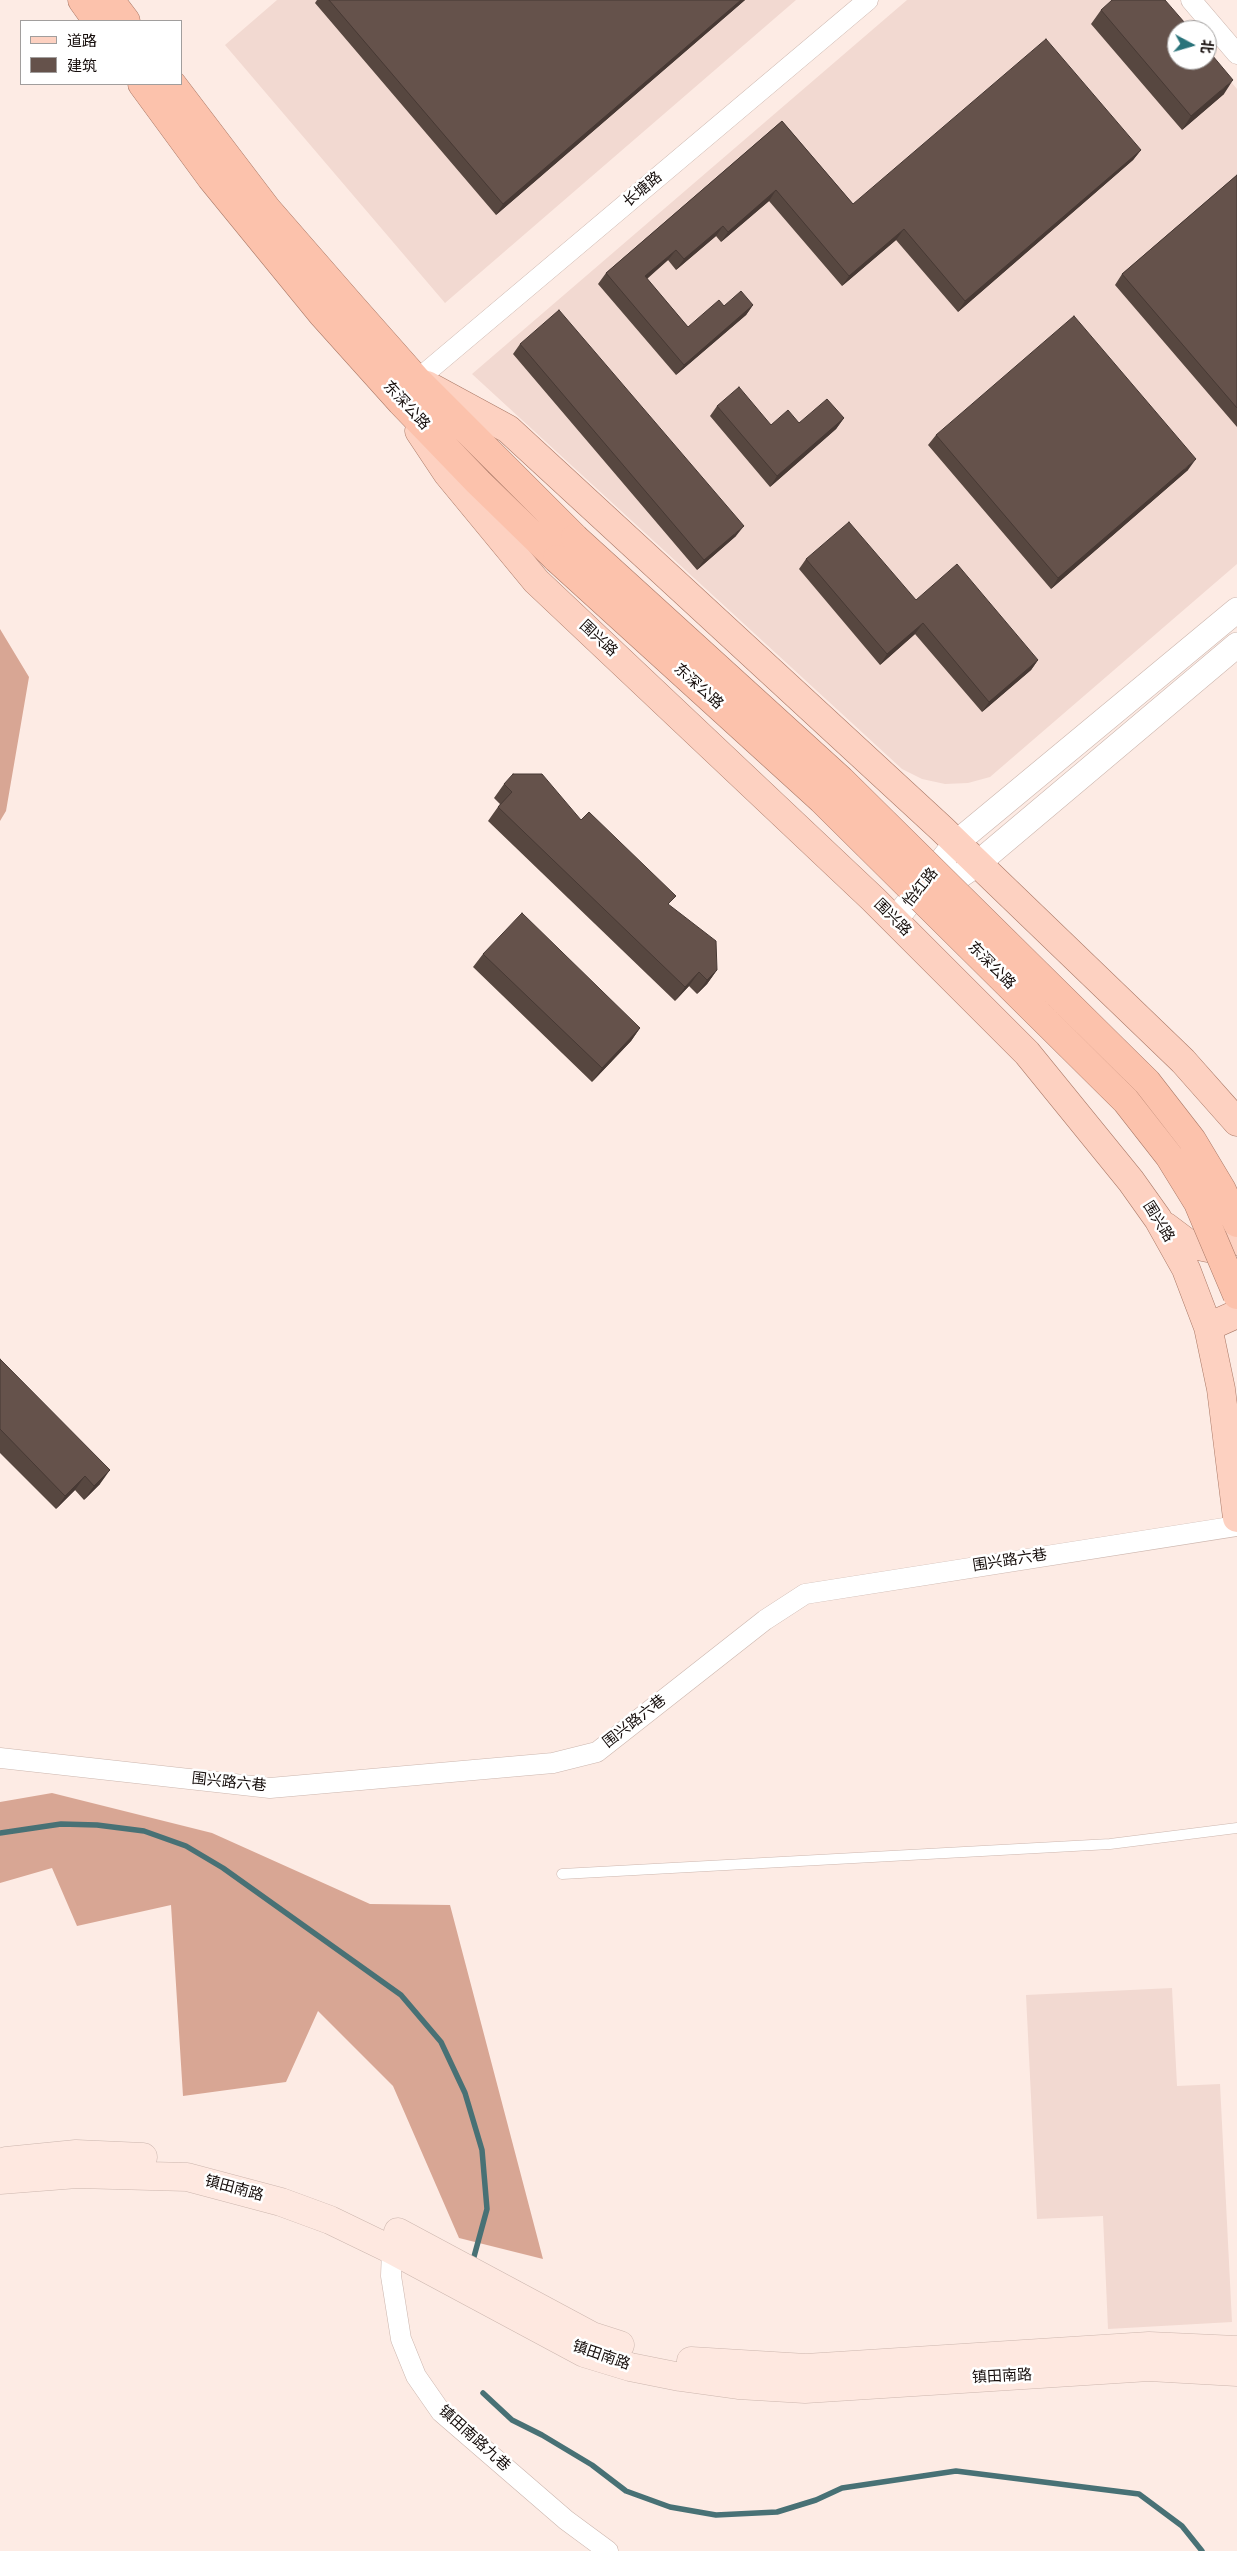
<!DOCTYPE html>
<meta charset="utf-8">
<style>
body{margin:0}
#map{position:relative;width:1237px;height:2551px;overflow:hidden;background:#fdebe4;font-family:"Sofia Sans Condensed","Noto Sans SC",sans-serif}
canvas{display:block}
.legend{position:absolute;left:20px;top:20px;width:162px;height:65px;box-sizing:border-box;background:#fff;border:1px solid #a19e9d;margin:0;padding:6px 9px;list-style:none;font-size:15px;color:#150d0b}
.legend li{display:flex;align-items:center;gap:10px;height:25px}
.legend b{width:25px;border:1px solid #a19e9d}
.north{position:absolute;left:1167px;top:20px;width:50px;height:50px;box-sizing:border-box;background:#fff;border:1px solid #a19e9d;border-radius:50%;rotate:96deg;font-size:14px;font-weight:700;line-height:20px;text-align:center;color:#150d0b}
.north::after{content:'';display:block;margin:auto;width:18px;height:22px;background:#29737a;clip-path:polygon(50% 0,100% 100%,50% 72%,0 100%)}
</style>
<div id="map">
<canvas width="1237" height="2551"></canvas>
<ul class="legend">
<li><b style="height:6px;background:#fdd1c1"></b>道路</li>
<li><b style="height:14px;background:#65524b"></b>建筑</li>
</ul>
<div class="north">北</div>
</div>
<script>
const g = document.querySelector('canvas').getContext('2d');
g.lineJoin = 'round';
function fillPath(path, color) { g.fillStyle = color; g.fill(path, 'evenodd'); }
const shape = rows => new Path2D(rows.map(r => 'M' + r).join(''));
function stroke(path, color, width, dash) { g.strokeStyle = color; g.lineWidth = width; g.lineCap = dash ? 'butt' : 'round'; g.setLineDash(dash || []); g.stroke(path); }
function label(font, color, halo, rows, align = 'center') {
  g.font = font + ' "Sofia Sans Condensed","Noto Sans SC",sans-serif'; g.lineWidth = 5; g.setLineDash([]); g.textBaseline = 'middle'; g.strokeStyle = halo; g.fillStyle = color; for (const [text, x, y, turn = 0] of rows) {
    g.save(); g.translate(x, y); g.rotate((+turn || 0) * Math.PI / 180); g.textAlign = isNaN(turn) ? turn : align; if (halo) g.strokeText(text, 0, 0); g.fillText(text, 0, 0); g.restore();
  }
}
const built = shape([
 [277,0,796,0,445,303,225,45],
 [907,0,1162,0,1177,30,1177,60,1207,60,1207,53,1237,89,1237,564,990,777,968,783,945,784,922,779,902,769,472,374],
 [1172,1988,1177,2086,1220,2084,1232,2322,1108,2329,1103,2216,1037,2219,1026,1995]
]);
const forest = shape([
 [0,629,29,677,6,811,0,821],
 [52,1793,212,1833,370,1904,450,1905,543,2259,459,2238,393,2086,318,2011,286,2082,183,2096,171,1905,77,1926,52,1868,0,1883,0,1802]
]);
const stream = shape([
 [0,1833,61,1824,97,1825,144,1831,186,1846,223,1868,401,1995,441,2042,465,2093,482,2150,487,2209,472,2264],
 [483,2393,512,2420,542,2435,592,2465,626,2491,670,2507,716,2515,777,2512,816,2500,842,2488,956,2471,1139,2494,1182,2526,1202,2551]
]);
const service = shape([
 [562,1874,1110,1844,1237,1828]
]);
const minor = shape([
 [1191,0,1237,54],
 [417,380,868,0],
 [0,1758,270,1788,553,1763,597,1752,765,1620,805,1594,1237,1526],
 [397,2239,392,2250,391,2276,401,2339,416,2376,441,2412,566,2520,608,2551]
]);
const tertiary = shape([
 [930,896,977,864,1237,645],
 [895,920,956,843,1237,610]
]);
const secondary = shape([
 [6,2161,76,2154,143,2157],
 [0,2180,77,2174,187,2177,281,2202,330,2220,392,2250,584,2353,630,2367,680,2377,738,2385,805,2389,1149,2367,1237,2372],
 [398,2232,592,2336,620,2345],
 [691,2361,806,2368,1149,2346,1237,2350]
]);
const primary = shape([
 [427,385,508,429,942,829,1183,1061,1237,1122],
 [419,431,447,473,536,581,873,899,1027,1053,1131,1181,1158,1219,1186,1269,1208,1327,1221,1389,1237,1518],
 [1165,1226,1189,1244,1208,1248,1228,1244,1237,1239],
 [1208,1327,1237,1314]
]);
const trunk = shape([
 [82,0,97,21],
 [110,0,126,21],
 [142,84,211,178,322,314,401,402,478,482,557,559],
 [172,84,267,209,348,302,417,380,575,538]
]);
const trunkBridge = shape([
 [575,538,841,780,1147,1082,1192,1140,1222,1190,1237,1223],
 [557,559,822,800,1126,1101,1169,1156,1198,1203,1237,1295]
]);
const wall = shape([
 [317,0,745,0,496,215,315,3],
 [1101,10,1224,94,1182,130,1091,24],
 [782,121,853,204,1141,150,1133,160,958,312,896,240,842,286,769,201,721,242,716,236,676,270,668,260,647,279,688,327,724,306,753,305,746,315,676,375,598,284,606,273],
 [1237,175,1237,427,1115,285,1122,274],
 [520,344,736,536,697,570,513,354],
 [717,406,771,425,844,418,836,429,770,487,710,416],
 [936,435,1188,470,1051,589,928,445],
 [806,559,916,600,1038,660,1031,670,982,712,915,634,880,665,799,569],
 [504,784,581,820,717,970,707,984,697,994,689,986,675,1001,488,821,500,804,494,798],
 [483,954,640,1028,631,1041,592,1082,473,967],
 [0,1359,100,1484,84,1500,75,1490,56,1509,0,1453]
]);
const shadedWall = shape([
 [741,0,745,0,496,215,503,204],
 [1233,80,1224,94,1182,130,1191,116],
 [1141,150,1133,160,958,312,965,301],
 [776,190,769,201,721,242,728,232],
 [723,226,716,236,676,270,684,259],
 [904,229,896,240,842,286,849,276],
 [676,250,668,260,637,287,645,276],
 [753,305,746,315,676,375,684,365],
 [844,418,836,429,770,487,777,476],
 [1196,459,1188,470,1051,589,1058,578],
 [744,526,736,536,697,570,704,560],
 [923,623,915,634,880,665,887,654],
 [1038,660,1031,670,982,712,989,702],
 [717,970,707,984,697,994,707,980],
 [699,972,689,986,675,1001,685,987],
 [640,1028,631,1041,592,1082,602,1068],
 [110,1470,100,1484,84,1500,94,1486],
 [85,1476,75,1490,56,1509,65,1496]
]);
const building = shape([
 [329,0,741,0,503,204,329,0],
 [1112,0,1165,0,1191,30,1177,30,1177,60,1207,60,1207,49,1233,80,1191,116,1101,10,1112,0],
 [1046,39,1141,150,965,301,904,229,849,276,776,190,728,232,723,226,684,259,676,250,645,276,688,327,719,300,724,306,741,291,753,305,684,365,606,273,782,121,853,204,1046,39],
 [1237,175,1237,408,1122,274,1237,175],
 [559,310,744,526,704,560,520,344,559,310],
 [1074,316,1196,459,1058,578,936,435,1074,316],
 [739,387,771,425,788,410,799,423,827,399,844,418,777,476,717,406,739,387],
 [849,522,916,600,957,564,1038,660,989,702,923,623,887,654,806,559,849,522],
 [513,774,542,774,581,820,589,812,676,896,668,904,716,941,717,970,707,980,699,972,685,987,498,807,512,792,504,784,513,774],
 [522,913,640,1028,602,1068,483,954,522,913],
 [0,1359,110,1470,94,1486,85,1476,65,1496,0,1429,0,1359]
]);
const streetNames = [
 ["长塘路",643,190,-40],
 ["东深公路",406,406,47],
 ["围兴路",598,639,43],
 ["东深公路",698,687,42],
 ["怡红路",921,888,-51],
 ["围兴路",892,918,45],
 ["东深公路",991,966,45],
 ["围兴路",1158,1222,58],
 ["围兴路六巷",1010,1561,-9],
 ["围兴路六巷",635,1722,-38],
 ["围兴路六巷",229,1783,6],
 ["镇田南路",234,2189,15],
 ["镇田南路",601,2356,19],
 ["镇田南路",1002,2377,-3],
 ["镇田南路九巷",474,2439,42]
];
fillPath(built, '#f2d9d1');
fillPath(forest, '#d8a694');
stroke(stream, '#487175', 5.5);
stroke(service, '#ccb6ae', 11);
stroke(minor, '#ccb6ae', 21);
stroke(tertiary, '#ccb6ae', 26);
stroke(secondary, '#ccb6ae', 29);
stroke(primary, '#aa7967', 29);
stroke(trunk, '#aa7967', 29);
stroke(service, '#fff', 10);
stroke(minor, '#fff', 20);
stroke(tertiary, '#fff', 25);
stroke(secondary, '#fee8e0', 28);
stroke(primary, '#fdd1c1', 28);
stroke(trunk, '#fcc2ac', 28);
stroke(trunkBridge, '#aa7967', 29, []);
stroke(trunkBridge, '#fcc2ac', 28);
fillPath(wall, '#574740');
fillPath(shadedWall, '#473934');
fillPath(building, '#65524b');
stroke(building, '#473934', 1);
label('15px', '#150d0b', '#fff', streetNames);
</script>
